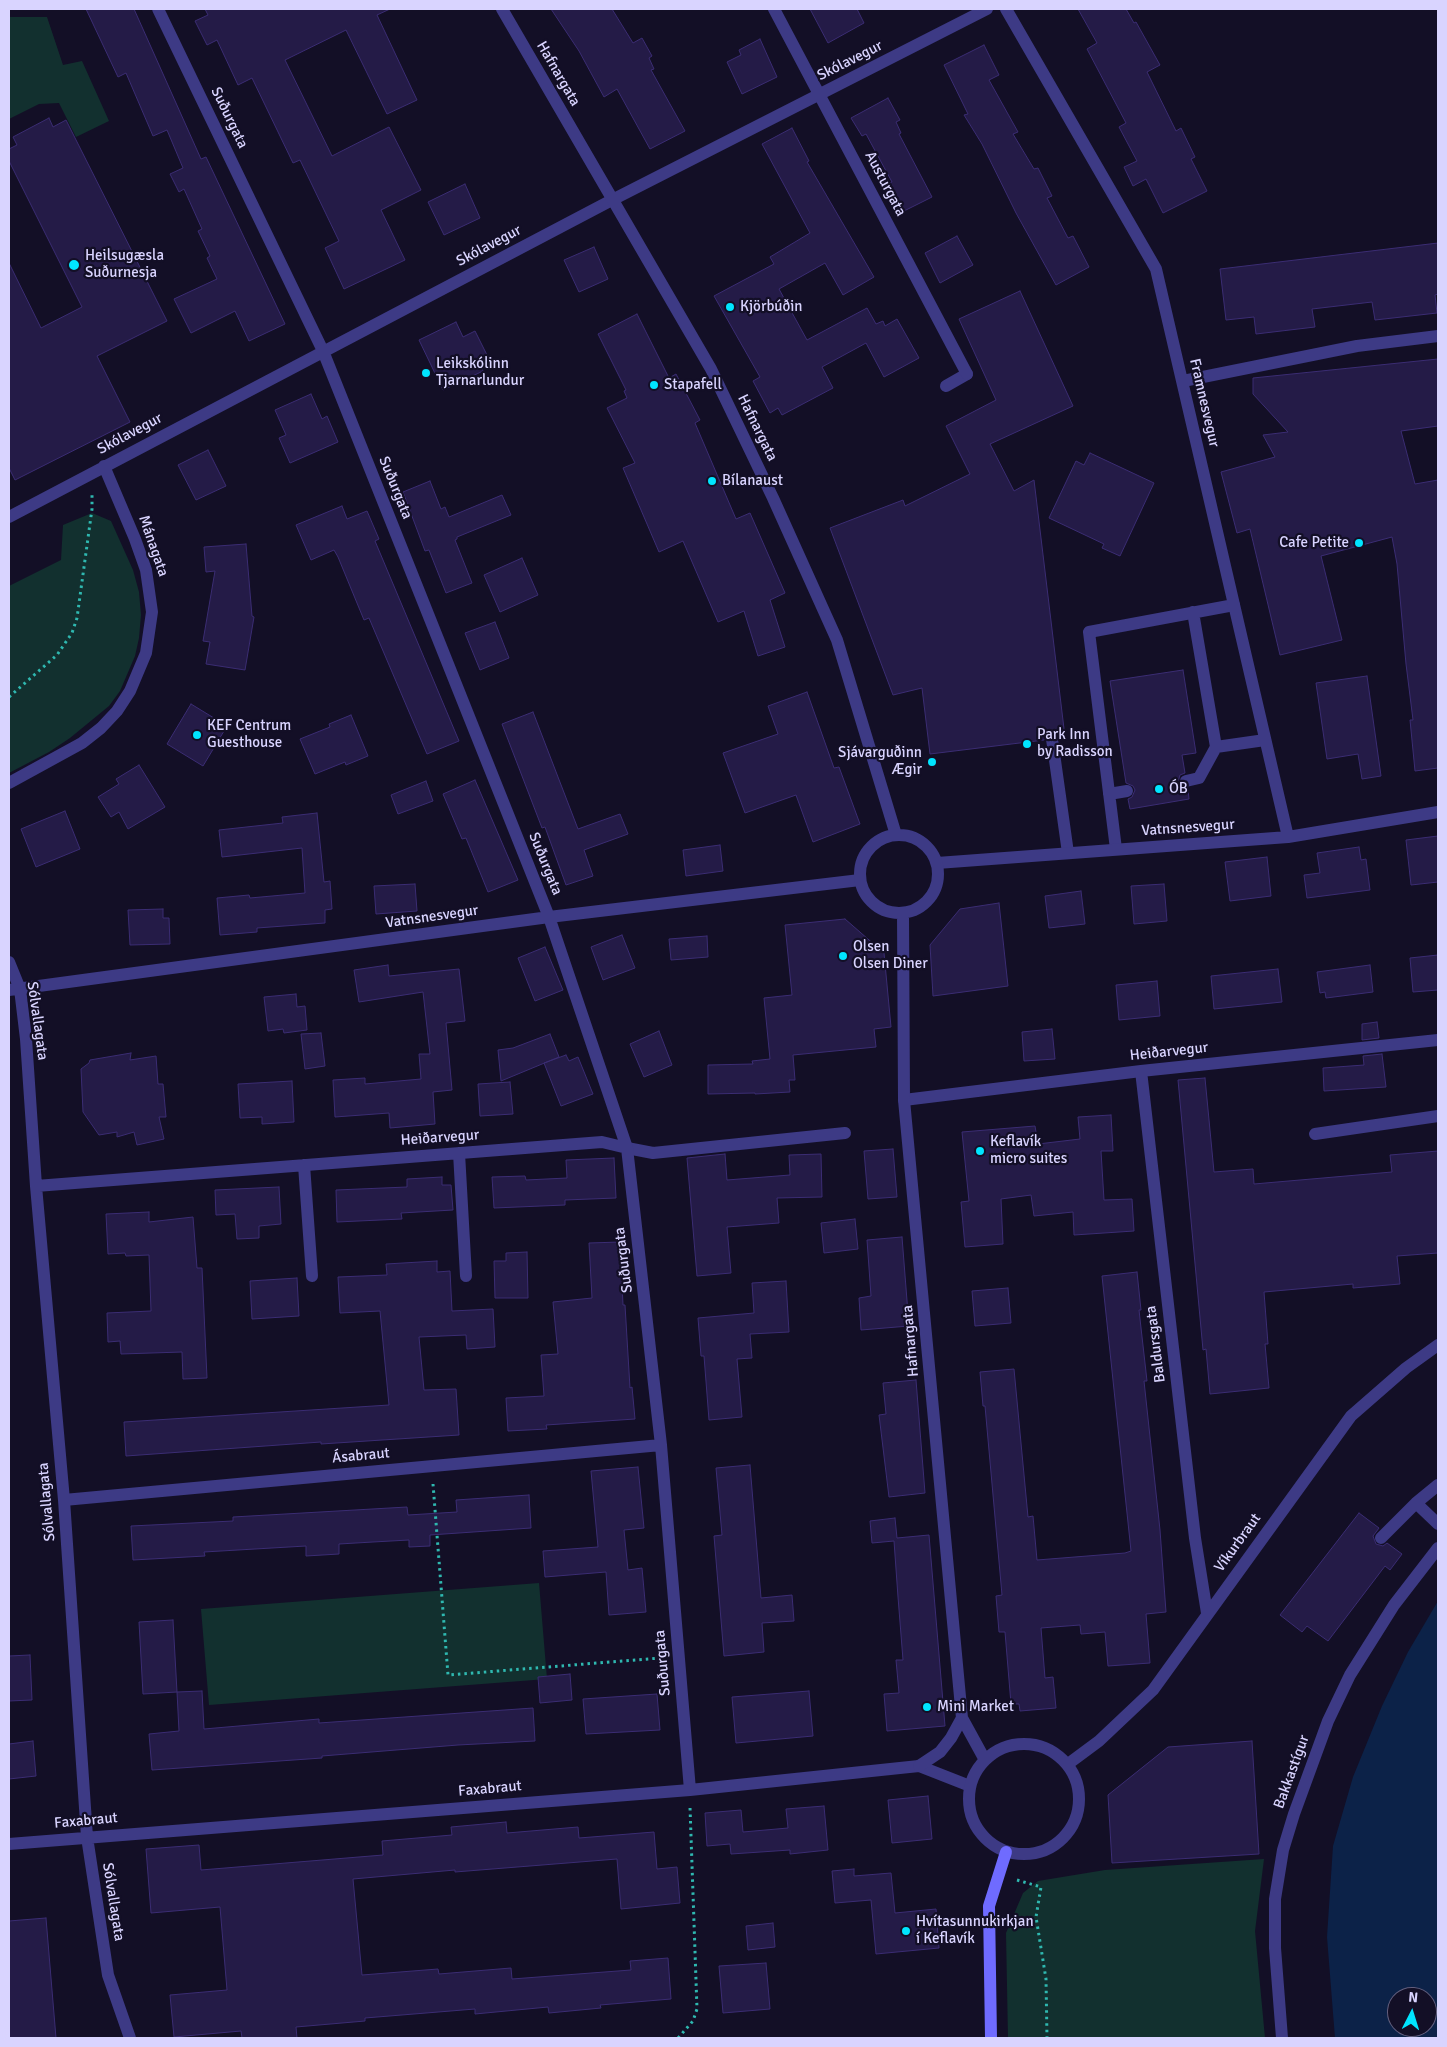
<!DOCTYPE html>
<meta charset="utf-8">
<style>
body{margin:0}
#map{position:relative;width:1447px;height:2047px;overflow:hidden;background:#130f26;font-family:Signika,sans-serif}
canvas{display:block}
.frame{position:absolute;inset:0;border:10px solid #d9d4ff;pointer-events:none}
.north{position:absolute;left:1387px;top:1987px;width:50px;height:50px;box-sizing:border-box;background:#130f26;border:1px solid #625e7d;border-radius:50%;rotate:5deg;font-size:14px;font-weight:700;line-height:20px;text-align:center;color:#d9d4ff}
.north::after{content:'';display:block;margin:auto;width:18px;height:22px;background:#00e5ff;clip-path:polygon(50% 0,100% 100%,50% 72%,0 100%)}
</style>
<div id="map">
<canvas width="1447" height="2047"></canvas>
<div class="frame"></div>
<div class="north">N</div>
</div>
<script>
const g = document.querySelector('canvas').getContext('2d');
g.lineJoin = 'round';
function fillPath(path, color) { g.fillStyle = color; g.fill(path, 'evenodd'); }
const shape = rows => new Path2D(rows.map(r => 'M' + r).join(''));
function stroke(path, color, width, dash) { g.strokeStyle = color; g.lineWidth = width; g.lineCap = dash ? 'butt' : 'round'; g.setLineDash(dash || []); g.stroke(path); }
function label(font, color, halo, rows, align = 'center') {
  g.font = font + ' Signika,sans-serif'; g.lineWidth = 4.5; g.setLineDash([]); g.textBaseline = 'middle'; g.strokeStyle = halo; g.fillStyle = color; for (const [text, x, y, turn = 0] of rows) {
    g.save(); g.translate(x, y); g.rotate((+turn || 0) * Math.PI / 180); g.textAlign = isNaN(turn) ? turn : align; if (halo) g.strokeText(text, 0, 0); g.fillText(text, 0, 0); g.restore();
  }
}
const green = shape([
 [9,17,47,17,63,65,82,61,109,121,76,137,59,103,39,104,9,119],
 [92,513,111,521,133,570,139,592,141,615,139,638,135,656,120,691,109,706,70,738,49,752,9,773,9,586,61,560,63,525],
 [539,1583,547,1679,209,1705,201,1609],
 [1264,1859,1255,1931,1265,2038,1008,2038,1006,1933,1023,1893,1038,1881,1105,1870]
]);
const water = shape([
 [1438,1601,1438,2038,1335,2038,1327,1937,1333,1846,1353,1777,1382,1706,1408,1652],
 [1397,1997,1427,1997,1427,2027,1397,2027]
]);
const building = shape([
 [86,9,134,9,201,159,206,157,285,324,249,341,235,311,191,333,174,299,217,279,207,258,210,256,198,231,202,229,184,189,179,192,170,174,183,168,167,130,153,136,126,73,118,77,86,9],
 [205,9,390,9,377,15,417,100,387,114,346,30,285,60,332,156,389,127,421,190,381,210,405,260,344,289,325,248,339,241,300,160,293,163,252,78,238,85,217,40,207,45,195,21,208,15,205,9],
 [551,9,612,9,633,43,642,38,652,56,649,58,654,69,651,70,685,131,650,149,617,89,604,97,579,51,551,9],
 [810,9,857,9,864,23,828,43,810,9],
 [1078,9,1126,9,1134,23,1136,22,1160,65,1147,72,1176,131,1181,128,1195,157,1191,159,1207,191,1163,213,1146,179,1133,186,1124,167,1137,161,1119,127,1126,123,1087,49,1097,43,1078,9],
 [760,39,777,77,742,94,727,62,741,55,739,50,760,39],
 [984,45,999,75,989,80,1018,132,1013,134,1034,169,1038,168,1052,196,1047,198,1068,238,1073,236,1089,267,1056,285,1016,213,982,144,964,115,968,114,944,65,984,45],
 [888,98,900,120,896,122,901,133,899,134,932,197,902,212,887,184,892,182,866,134,862,136,851,118,888,98],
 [49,118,53,127,66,120,167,321,97,356,130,422,15,480,9,468,9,263,41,328,82,307,9,161,9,149,17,145,13,137,49,118],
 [792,128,809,161,807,162,874,277,843,295,825,263,779,289,807,340,867,308,876,324,883,321,885,326,897,319,919,358,884,377,866,343,822,367,833,388,782,415,778,408,770,413,753,381,760,377,714,296,774,264,770,257,810,233,762,144,792,128],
 [465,184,480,218,444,235,428,202,465,184],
 [957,236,973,265,940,283,925,253,957,236],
 [1438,243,1438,294,1435,295,1437,313,1375,320,1372,302,1312,309,1315,327,1256,334,1254,317,1226,320,1220,269,1438,243],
 [594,247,608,279,579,292,564,260,594,247],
 [1020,291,1073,406,990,444,1014,491,1034,480,1065,737,1060,738,1058,734,1051,731,1047,733,1044,740,930,754,922,688,893,695,830,528,903,500,905,506,970,474,946,426,996,400,959,319,1020,291],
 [637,314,669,378,676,374,700,420,695,423,736,519,750,513,785,593,770,600,785,647,758,656,744,611,718,622,683,541,659,552,623,468,635,463,607,408,627,398,624,391,626,390,598,334,637,314],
 [456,322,463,337,475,331,489,359,480,363,483,371,443,390,419,340,456,322],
 [1438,359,1438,426,1401,431,1415,484,1438,480,1438,768,1415,771,1410,720,1413,720,1406,664,1397,564,1392,537,1321,556,1342,640,1280,655,1250,529,1237,533,1221,472,1275,457,1263,435,1288,432,1253,394,1253,378,1438,359],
 [311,394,322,419,327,416,338,442,290,463,279,438,286,435,275,410,311,394],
 [208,450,226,486,196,500,178,465,208,450],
 [1090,453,1154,483,1120,556,1102,548,1104,544,1049,518,1076,461,1084,465,1090,453],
 [430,481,441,509,445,507,449,517,502,495,511,515,457,537,457,539,455,540,472,583,446,593,429,550,425,551,403,492,430,481],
 [342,506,347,519,367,511,379,539,375,541,459,741,427,754,369,618,364,620,338,557,334,550,311,560,296,525,342,506],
 [246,544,252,616,254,617,245,670,206,664,210,642,203,641,215,571,206,572,204,547,246,544],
 [522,558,538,595,500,612,484,575,522,558],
 [495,622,509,658,480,670,465,633,495,622],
 [1183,670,1196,753,1182,755,1185,773,1180,775,1178,782,1180,787,1188,789,1189,799,1130,809,1128,799,1132,797,1135,790,1133,786,1126,783,1110,681,1183,670],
 [1367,676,1381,776,1362,779,1358,754,1327,759,1316,683,1367,676],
 [807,692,834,768,839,767,860,824,813,842,796,795,745,813,723,753,778,734,768,706,807,692],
 [191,704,227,726,203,766,167,744,191,704],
 [533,712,578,829,620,814,628,834,584,850,593,876,566,885,545,827,542,828,502,724,533,712],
 [351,715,368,756,346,765,345,762,315,774,300,739,330,727,329,724,351,715],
 [139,765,165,807,128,829,119,812,111,817,98,797,119,784,116,779,139,765],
 [475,780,518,880,488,892,466,838,462,839,443,794,475,780],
 [426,781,433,801,398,814,391,795,426,781],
 [65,811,80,849,36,867,21,829,65,811],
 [317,813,324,882,330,881,332,909,325,910,325,923,257,928,257,932,220,935,217,898,249,895,250,898,305,893,302,848,222,857,219,830,283,823,282,817,317,813],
 [1438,836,1438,882,1411,885,1406,840,1438,836],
 [720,845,723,871,686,876,683,850,720,845],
 [1359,847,1361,860,1366,859,1370,890,1307,898,1304,875,1320,873,1317,853,1359,847],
 [1267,857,1271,896,1230,901,1225,862,1267,857],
 [415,884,417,911,376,914,374,886,415,884],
 [1164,884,1167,921,1134,924,1131,886,1164,884],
 [1081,891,1085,924,1049,928,1045,896,1081,891],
 [999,903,1008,986,933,996,930,945,960,909,999,903],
 [163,909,163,918,169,918,170,944,130,945,128,910,163,909],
 [845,919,884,953,891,1027,874,1029,876,1047,793,1055,795,1080,789,1080,790,1092,755,1094,755,1093,708,1094,708,1065,753,1064,752,1061,770,1059,764,998,792,995,785,925,845,919],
 [622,935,635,968,603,980,591,947,622,935],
 [707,936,708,957,671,960,669,939,707,936],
 [545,947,563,990,535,1001,518,958,545,947],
 [1438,955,1438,990,1413,992,1410,958,1438,955],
 [388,965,389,976,459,969,465,1021,446,1023,452,1090,433,1092,435,1124,390,1128,389,1113,335,1117,333,1080,365,1078,365,1084,421,1079,419,1054,430,1054,423,992,359,1002,354,970,388,965],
 [1370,965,1373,992,1326,998,1325,992,1320,993,1317,972,1370,965],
 [1278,969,1282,1002,1214,1009,1211,976,1278,969],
 [1157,981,1160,1016,1119,1020,1116,985,1157,981],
 [296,994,297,1007,305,1006,307,1030,284,1033,283,1029,268,1031,264,997,296,994],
 [1377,1022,1379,1038,1362,1040,1362,1024,1377,1022],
 [1052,1029,1055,1059,1024,1061,1022,1032,1052,1029],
 [659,1031,672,1065,644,1077,630,1044,659,1031],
 [321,1033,325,1066,305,1069,301,1034,321,1033],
 [550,1034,559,1057,501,1081,498,1050,513,1048,550,1034],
 [131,1053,130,1060,156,1056,158,1084,163,1084,166,1117,159,1117,164,1139,137,1145,134,1132,117,1137,117,1132,99,1135,83,1112,81,1069,89,1063,90,1060,131,1053],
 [1382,1054,1386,1087,1324,1091,1323,1068,1364,1065,1363,1056,1382,1054],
 [566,1055,569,1061,578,1057,593,1094,561,1106,544,1063,566,1055],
 [1205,1078,1214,1172,1253,1169,1254,1184,1392,1172,1390,1155,1438,1151,1438,1253,1397,1256,1400,1284,1353,1288,1353,1284,1264,1292,1268,1344,1265,1344,1269,1388,1210,1394,1206,1349,1203,1350,1178,1080,1205,1078],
 [292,1081,294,1122,262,1124,262,1117,240,1118,238,1084,292,1081],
 [510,1082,513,1114,480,1116,478,1084,510,1082],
 [1111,1115,1113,1151,1101,1151,1104,1200,1132,1199,1134,1231,1074,1235,1073,1212,1034,1216,1031,1195,1001,1199,1003,1244,965,1247,961,1202,969,1201,962,1132,1035,1126,1038,1144,1080,1139,1078,1117,1111,1115],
 [893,1149,897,1197,868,1199,864,1151,893,1149],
 [725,1154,727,1180,790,1175,789,1155,821,1154,822,1197,777,1198,779,1223,727,1227,731,1273,697,1276,687,1158,725,1154],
 [614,1158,616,1198,565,1200,565,1205,494,1208,492,1177,525,1176,526,1180,567,1178,566,1160,614,1158],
 [442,1177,442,1185,451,1185,453,1210,401,1213,402,1219,337,1222,336,1190,407,1187,407,1179,442,1177],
 [279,1187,281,1224,259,1226,259,1238,237,1239,235,1214,216,1215,215,1190,279,1187],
 [149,1212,149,1222,193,1217,197,1268,202,1268,207,1378,183,1379,182,1352,121,1354,120,1341,108,1342,107,1313,151,1311,149,1255,126,1256,125,1253,108,1254,106,1214,149,1212],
 [855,1219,858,1249,824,1253,821,1223,855,1219],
 [902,1237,909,1326,861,1330,859,1298,871,1296,867,1240,902,1237],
 [620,1242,623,1305,625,1305,630,1388,632,1387,635,1419,546,1425,547,1429,508,1431,506,1398,544,1396,541,1355,558,1354,553,1302,592,1298,589,1243,620,1242],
 [527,1252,528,1298,495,1298,494,1261,506,1261,506,1253,527,1252],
 [437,1261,437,1272,450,1271,452,1311,493,1309,495,1347,467,1349,466,1335,419,1337,424,1390,456,1389,459,1435,321,1444,321,1442,126,1456,124,1422,389,1405,380,1311,340,1313,338,1277,387,1275,386,1264,437,1261],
 [1137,1272,1141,1310,1139,1310,1147,1381,1144,1381,1160,1530,1166,1612,1146,1614,1150,1663,1108,1666,1105,1632,1081,1634,1080,1625,1041,1628,1045,1678,1053,1677,1056,1708,1020,1711,1019,1704,1011,1704,1005,1632,999,1632,996,1596,1002,1595,985,1406,983,1406,980,1372,1014,1369,1028,1517,1033,1516,1037,1560,1125,1553,1131,1551,1102,1276,1137,1272],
 [297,1278,299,1316,252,1319,250,1281,297,1278],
 [786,1281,789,1332,750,1334,752,1358,737,1359,742,1417,709,1420,704,1356,701,1356,698,1318,754,1313,752,1283,786,1281],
 [1008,1288,1011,1323,975,1326,972,1291,1008,1288],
 [916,1380,925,1493,889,1497,879,1415,886,1414,883,1383,916,1380],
 [750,1465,761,1598,792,1595,794,1621,762,1623,764,1652,724,1656,714,1536,722,1535,716,1468,750,1465],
 [638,1467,644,1528,624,1530,628,1570,642,1568,646,1612,609,1615,606,1572,545,1577,543,1551,598,1547,591,1471,638,1467],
 [529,1495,531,1528,430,1535,430,1546,409,1547,409,1540,373,1542,339,1544,339,1554,306,1556,306,1546,204,1552,205,1556,133,1560,131,1526,233,1521,233,1517,407,1507,408,1515,457,1512,456,1500,529,1495],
 [1359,1513,1379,1528,1373,1536,1376,1544,1383,1546,1387,1543,1402,1554,1390,1570,1385,1566,1328,1641,1307,1626,1302,1632,1280,1615,1359,1513],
 [895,1518,897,1538,929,1535,945,1726,887,1731,884,1694,899,1693,896,1660,903,1660,898,1597,894,1541,872,1543,870,1521,895,1518],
 [173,1620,177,1692,143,1694,139,1622,173,1620],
 [30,1655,32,1700,9,1701,9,1656,30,1655],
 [570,1674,572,1700,540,1703,538,1677,570,1674],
 [202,1691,204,1729,319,1719,319,1723,533,1708,535,1741,458,1745,322,1756,322,1758,152,1770,149,1734,179,1731,177,1692,202,1691],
 [809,1691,813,1736,736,1743,732,1697,809,1691],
 [657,1694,660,1730,586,1734,583,1699,657,1694],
 [33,1741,36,1776,9,1779,9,1744,33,1741],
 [1252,1741,1259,1854,1112,1863,1108,1795,1168,1747,1252,1741],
 [928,1796,932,1839,892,1843,888,1800,928,1796],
 [824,1806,828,1850,790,1854,790,1850,731,1854,730,1844,707,1846,705,1813,741,1810,743,1832,788,1828,786,1809,824,1806],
 [506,1822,507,1833,578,1827,579,1838,654,1832,657,1869,677,1867,680,1903,621,1909,617,1859,455,1872,455,1870,353,1879,362,1975,438,1969,439,1974,511,1968,512,1979,631,1970,630,1961,668,1958,671,1999,600,2005,601,2008,549,2013,548,2007,475,2014,475,2009,365,2018,365,2021,296,2027,297,2038,242,2038,241,2031,174,2037,170,1995,227,1990,220,1907,151,1913,146,1849,199,1845,201,1870,383,1855,382,1841,452,1835,451,1827,506,1822],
 [854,1869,854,1876,891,1873,895,1913,936,1909,939,1948,876,1954,871,1900,835,1903,832,1871,854,1869],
 [46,1918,56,2038,9,2038,9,1921,46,1918],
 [773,1923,775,1947,748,1950,746,1926,773,1923],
 [766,1963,770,2009,723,2013,719,1966,766,1963]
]);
const path = shape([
 [9,697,57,655,72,633,77,618,92,509,92,494],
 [433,1484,448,1675,660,1658],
 [1017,1880,1041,1887,1036,1917,1046,1979,1047,2038],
 [678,2038,693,2021,697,2009,690,1807]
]);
const service = shape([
 [946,386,967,374],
 [1193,612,1216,747],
 [1052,739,1068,853],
 [1186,781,1199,778,1216,747,1265,740],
 [1109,794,1127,791],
 [1116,849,1089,632,1234,605],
 [1315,1134,1438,1116],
 [627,1148,653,1153,845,1133],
 [1416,1503,1438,1524],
 [1381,1538,1416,1503,1438,1485]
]);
const minor = shape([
 [158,9,323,351,549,917,627,1148,661,1445,690,1790],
 [774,9,967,374],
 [1006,9,1156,269,1288,837],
 [1183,381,1357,346,1438,336],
 [9,517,612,200,987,9],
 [9,783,82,743,101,728,117,711,130,691,146,653,152,612,146,570,135,539,104,466],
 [937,863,1288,837,1438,812],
 [9,962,20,989,26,1039,36,1186,64,1500,87,1837,108,1975,130,2038],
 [9,990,549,917,860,880],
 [1141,1071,1195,1538,1207,1613],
 [904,1100,1141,1071,1438,1040],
 [459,1153,466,1276],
 [304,1165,312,1276],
 [36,1186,602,1142,627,1148],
 [64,1500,661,1445],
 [9,1844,690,1790,919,1766,970,1786],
 [1282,2038,1275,1948,1275,1899,1283,1850,1294,1814,1328,1721,1350,1675,1394,1605,1438,1548]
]);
const tertiary = shape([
 [502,9,711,369,773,498,837,640,896,835],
 '860 874a39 39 0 1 1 78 0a39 39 0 1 1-78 0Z',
 [903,914,904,1100,962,1718,985,1760],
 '969 1799a55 55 0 1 1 110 0a55 55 0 1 1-110 0Z',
 [1068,1764,1099,1741,1153,1690,1351,1416,1406,1368,1438,1345],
 [919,1766,940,1752,951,1738,962,1718]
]);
const secondary = shape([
 [991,2038,989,1906,1006,1852]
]);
const markers = [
 [74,265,6,"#00e5ff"],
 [730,307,5,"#00e5ff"],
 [426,373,5,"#00e5ff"],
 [654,385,5,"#00e5ff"],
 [712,481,5,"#00e5ff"],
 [1359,543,5,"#00e5ff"],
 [197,735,5,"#00e5ff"],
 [1027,744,5,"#00e5ff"],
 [932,762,5,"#00e5ff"],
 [1159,789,5,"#00e5ff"],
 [843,956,5,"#00e5ff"],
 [980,1151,5,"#00e5ff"],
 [927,1707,5,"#00e5ff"],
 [906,1931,5,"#00e5ff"]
];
const streetNames = [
 ["Skólavegur",850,61,-27],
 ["Hafnargata",558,74,60],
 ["Suðurgata",229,118,64],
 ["Austurgata",885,184,62],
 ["Skólavegur",489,246,-28],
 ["Framnesvegur",1204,403,77],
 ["Hafnargata",757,428,64],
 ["Skólavegur",130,434,-28],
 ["Suðurgata",395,488,68],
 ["Mánagata",153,546,71],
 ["Vatnsnesvegur",1188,828,-4],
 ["Suðurgata",545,864,68],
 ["Vatnsnesvegur",432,917,-8],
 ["Sólvallagata",37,1021,82],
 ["Heiðarvegur",1169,1052,-6],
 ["Heiðarvegur",440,1138,-4],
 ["Suðurgata",624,1260,-97],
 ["Hafnargata",911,1341,-95],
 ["Baldursgata",1156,1344,-97],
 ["Ásabraut",361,1456,-5],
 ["Sólvallagata",47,1502,-95],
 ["Víkurbraut",1238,1543,-54],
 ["Suðurgata",663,1663,-95],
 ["Bakkastígur",1292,1772,-70],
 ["Faxabraut",490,1789,-5],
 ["Faxabraut",86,1821,-5],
 ["Sólvallagata",113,1902,81]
];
const poiNames = [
 ["Heilsugæsla",85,256],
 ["Suðurnesja",85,273],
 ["Kjörbúðin",740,307],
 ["Leikskólinn",436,364],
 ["Tjarnarlundur",436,381],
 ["Stapafell",664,385],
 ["Bílanaust",722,481],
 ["Cafe Petite",1349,543,"right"],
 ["KEF Centrum",207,726],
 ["Guesthouse",207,743],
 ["Park Inn",1037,735],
 ["by Radisson",1037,752],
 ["Sjávarguðinn",922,753,"right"],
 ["Ægir",922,770,"right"],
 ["ÓB",1169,789],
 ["Olsen",853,947],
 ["Olsen Diner",853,964],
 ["Keflavík",990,1142],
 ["micro suites",990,1159],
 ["Mini Market",937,1707],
 ["Hvítasunnukirkjan",916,1922],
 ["í Keflavík",916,1939]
];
fillPath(green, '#12302f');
fillPath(water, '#0c2248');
fillPath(building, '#241b47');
stroke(building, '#3b2d73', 1);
stroke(path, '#2fb8b0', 3, [2.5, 4]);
stroke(service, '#3d3a85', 12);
stroke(minor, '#3d3a85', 12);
stroke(tertiary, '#3d3a85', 12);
stroke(secondary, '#6f6bff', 12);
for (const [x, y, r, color] of markers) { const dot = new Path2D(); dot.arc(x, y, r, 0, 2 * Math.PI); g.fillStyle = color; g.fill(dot); stroke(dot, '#130f26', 2); }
label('15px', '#d9d4ff', '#130f26', streetNames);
label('15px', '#d9d4ff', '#130f26', poiNames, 'left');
</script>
